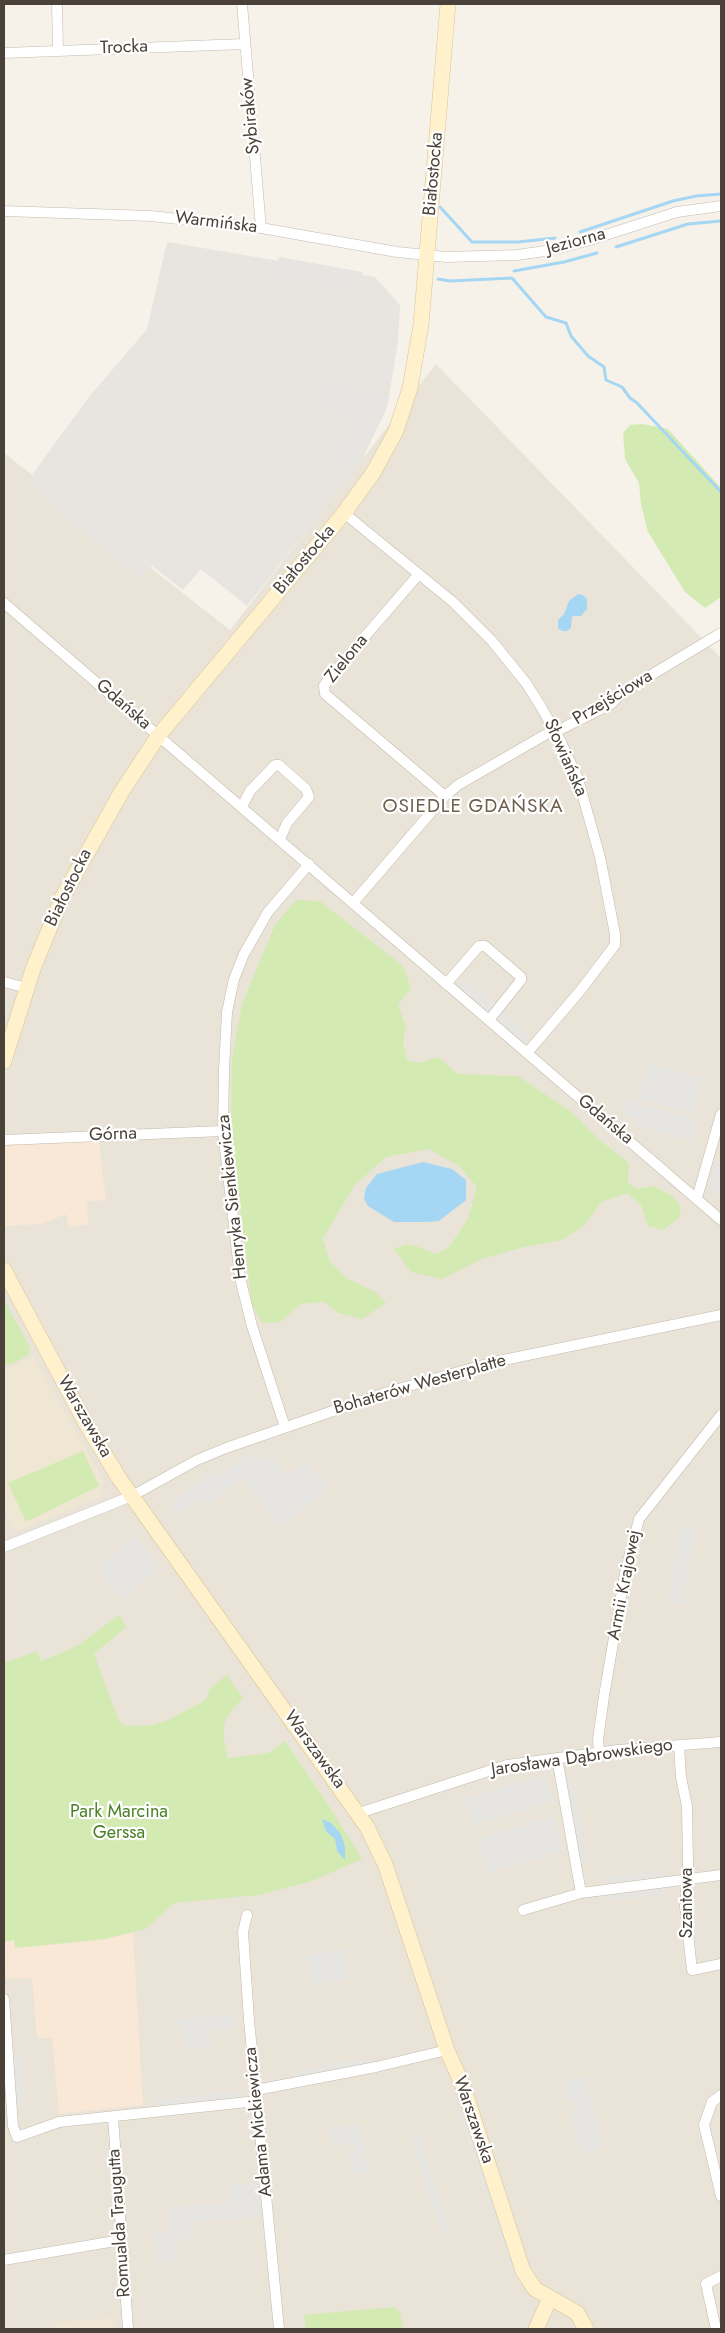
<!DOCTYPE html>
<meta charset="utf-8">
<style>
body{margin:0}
#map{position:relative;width:725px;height:2333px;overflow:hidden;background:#f6f2ea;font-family:Jost,sans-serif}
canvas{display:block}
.frame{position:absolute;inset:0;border:5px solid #4a4238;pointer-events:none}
</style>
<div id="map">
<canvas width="725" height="2333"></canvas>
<div class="frame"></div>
</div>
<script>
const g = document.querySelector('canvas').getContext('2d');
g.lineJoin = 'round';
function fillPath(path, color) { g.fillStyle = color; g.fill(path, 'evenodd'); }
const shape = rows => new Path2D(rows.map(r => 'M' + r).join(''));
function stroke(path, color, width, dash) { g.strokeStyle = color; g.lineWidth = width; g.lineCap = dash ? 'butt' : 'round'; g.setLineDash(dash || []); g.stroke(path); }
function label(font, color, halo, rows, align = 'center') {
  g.font = font + ' Jost,sans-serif'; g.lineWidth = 4.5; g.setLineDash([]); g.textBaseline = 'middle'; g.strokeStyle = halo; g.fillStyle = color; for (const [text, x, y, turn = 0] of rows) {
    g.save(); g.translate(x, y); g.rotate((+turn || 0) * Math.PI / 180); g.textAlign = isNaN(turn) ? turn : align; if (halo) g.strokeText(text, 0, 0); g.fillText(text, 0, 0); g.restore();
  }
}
const residential = shape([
 [436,364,721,658,721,2329,4,2329,4,453,230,630]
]);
const commercial = shape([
 [94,1140,99,1143,106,1200,86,1202,89,1224,69,1227,66,1214,40,1224,4,1226,4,1144],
 [133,1932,143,2105,59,2114,52,2037,37,2039,32,1978,7,1979,4,1970,4,1942,14,1940,15,1948,59,1944,105,1939]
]);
const industrial = shape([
 [167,242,375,277,400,305,398,342,387,408,361,462,247,606,201,569,183,590,152,566,140,579,53,507,28,480,89,397,147,329]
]);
const education = shape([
 [33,1356,104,1481,99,1497,16,1532,4,1508,4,1372],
 [115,2318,116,2329,57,2329,56,2322]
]);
const green = shape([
 [643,424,668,429,721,488,721,597,705,608,685,592,648,532,641,505,639,483,625,459,623,433,630,425],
 [296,900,320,901,403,966,411,988,398,1005,406,1027,403,1042,407,1060,419,1063,438,1057,458,1074,518,1076,573,1113,597,1138,629,1163,628,1183,637,1189,653,1186,674,1197,681,1208,679,1218,663,1230,648,1226,641,1205,627,1193,601,1202,585,1225,562,1240,524,1247,482,1259,442,1279,411,1272,394,1249,407,1244,416,1246,436,1254,449,1247,468,1219,477,1187,459,1166,429,1149,386,1157,354,1186,323,1239,330,1262,348,1279,374,1291,386,1303,362,1319,338,1313,324,1302,301,1304,280,1322,262,1323,252,1305,231,1134,232,1059,242,1004,275,925],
 [4,1299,29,1346,30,1354,14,1363,4,1365],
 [83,1451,99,1486,26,1522,8,1483],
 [119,1615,126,1627,94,1654,119,1721,126,1726,153,1725,168,1720,206,1700,210,1688,227,1675,243,1698,231,1711,224,1724,224,1740,228,1758,269,1753,285,1741,333,1812,362,1859,312,1881,259,1895,175,1903,145,1929,105,1939,15,1948,14,1940,4,1942,4,1663,37,1651,41,1661,64,1652,80,1644],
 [394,2307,400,2312,403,2329,306,2329,304,2315]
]);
const parking = shape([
 [279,257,363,272,360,293,265,276,267,265,277,267],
 [319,381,389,394,379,420,355,465,342,464,333,455,335,445,355,422,343,411,337,418,317,400,320,396,314,391],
 [462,979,474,986,527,1034,527,1042,524,1044,457,986],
 [648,1063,703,1078,693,1114,638,1098],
 [627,1100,697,1120,691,1141,635,1125,637,1119,623,1115],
 [716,1161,721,1163,721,1195,707,1189],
 [245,1456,273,1458,287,1476,307,1461,328,1489,280,1526,242,1478,206,1505,200,1498,178,1516,170,1504,214,1470,219,1476],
 [680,1526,695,1529,683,1604,668,1602],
 [135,1536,160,1567,122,1599,98,1568],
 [545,1775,553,1801,472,1825,464,1799],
 [572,1781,588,1863,582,1865,565,1782],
 [554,1816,564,1850,487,1873,477,1839],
 [661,1870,661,1877,606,1884,605,1877],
 [663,1887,664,1894,608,1901,607,1894],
 [690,1898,697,1899,696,1915,701,1948,694,1949,690,1916],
 [343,1948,349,1979,312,1986,306,1956],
 [234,2014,235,2029,209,2031,211,2047,184,2049,182,2027,174,2027,173,2019],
 [22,2056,25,2104,15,2105,12,2057],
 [364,2058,366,2065,294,2079,293,2072],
 [585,2076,603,2149,580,2154,571,2113,578,2111,575,2100,568,2102,563,2081],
 [241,2091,242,2098,156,2106,155,2100],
 [456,2095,492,2201,516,2276,512,2272,453,2096],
 [359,2123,369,2172,353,2175,348,2153,355,2152,353,2143,334,2147,330,2129],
 [419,2135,449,2228,442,2232,426,2187,412,2138],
 [262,2182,264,2216,195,2222,190,2227,191,2238,176,2242,176,2261,158,2264,155,2232,172,2231,170,2209,176,2207,229,2203,228,2185]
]);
const water = shape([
 [578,594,583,595,587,599,587,609,581,616,572,616,571,628,567,631,562,631,558,628,558,620,564,614,569,601],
 [423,1162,452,1169,466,1180,466,1200,439,1221,426,1222,394,1222,368,1206,364,1199,366,1188,377,1174],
 [322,1819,331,1823,341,1834,345,1847,345,1860,337,1851,335,1839,326,1831]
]);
const stream = shape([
 [440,207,472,242,518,242,555,238],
 [580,232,673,201,696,196,721,194],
 [616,247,688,224,721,221],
 [514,271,564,262,597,253],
 [438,279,450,281,512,278,546,317,566,323,571,336,588,356,604,367,606,380,622,387,630,398,637,403,721,492]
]);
const street = shape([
 [57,4,58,51],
 [242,4,261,228],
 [4,53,244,44],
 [4,211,151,216,261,228,397,252,446,257,517,255,552,250,590,240,677,212,721,206],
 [344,513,453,602,492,641,526,683,540,705,561,742,578,779,600,857,615,934,615,945,580,991,527,1053],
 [419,574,329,678,324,686,325,694,445,796],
 [4,603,721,1220],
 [242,807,250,791,275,765,279,765,306,789,309,797,287,823,280,839],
 [353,903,445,796,458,785,550,732,555,732,611,704,623,692,721,633],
 [4,982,27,988],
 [446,984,479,946,485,946,521,977,521,980,489,1020],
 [4,1140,223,1131],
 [697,1198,721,1114],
 [285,1427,252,1326,240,1278,223,1131,224,1070,227,1012,234,979,244,954,268,912,309,864],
 [4,1547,132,1496,197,1460,226,1448,388,1392,494,1362,721,1315],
 [679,1745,681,1777,687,1806,688,1864,685,1906,692,1970,721,1964],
 [599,1752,598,1740,604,1696,625,1573,639,1519,721,1415],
 [557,1758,581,1893],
 [359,1813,507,1765,618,1750,721,1742],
 [523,1910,581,1893,721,1875],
 [247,1915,243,1932,249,2020,279,2329],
 [4,1999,13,2126,17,2137,59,2122,257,2101],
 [256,2090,376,2067,447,2050],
 [721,2095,712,2102,704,2125,721,2196],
 [113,2117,128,2329],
 [4,2260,121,2240],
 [716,2329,706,2284,721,2276]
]);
const secondary = shape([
 [4,1061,33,969,62,898,122,791,159,735,344,513,373,473,396,431,410,388,421,325,448,4],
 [4,1270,85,1422,119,1478,367,1827,385,1864,447,2050,463,2086,523,2271,535,2289,577,2313,586,2329],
 [536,2329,550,2298]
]);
const streetNames = [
 ["Trocka",124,48,-2],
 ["Sybiraków",251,116,-95],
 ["Białostocka",434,174,-85],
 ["Warmińska",216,223,7],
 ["Jeziorna",576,242,-15],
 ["Białostocka",305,560,-50],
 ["Zielona",347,659,-51],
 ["Przejściowa",613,698,-31],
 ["Gdańska",123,705,41],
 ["Słowiańska",565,758,66],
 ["Białostocka",69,888,-64],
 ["Gdańska",605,1120,40],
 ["Górna",113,1135,-2],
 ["Henryka Sienkiewicza",233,1197,-96],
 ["Bohaterów Westerplatte",420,1385,-16],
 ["Warszawska",84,1417,60],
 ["Armii Krajowej",625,1585,-79],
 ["Warszawska",314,1750,54],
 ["Jarosława Dąbrowskiego",582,1758,-8],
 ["Szantowa",688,1903,-90],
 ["Warszawska",473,2120,71],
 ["Adama Mickiewicza",259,2122,-96],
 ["Romualda Traugutta",120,2223,-94]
];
const parkNames = [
 ["Park Marcina",119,1813],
 ["Gerssa",119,1834]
];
const neighbourhoodNames = [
 ["OSIEDLE GDAŃSKA",473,807]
];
fillPath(residential, '#eae4d8');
fillPath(commercial, '#f8e8d5');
fillPath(industrial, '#e8e4df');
fillPath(education, '#efe7d4');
fillPath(green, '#d3ebb2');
fillPath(parking, '#e7e5e2');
fillPath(water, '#a5d6f4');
stroke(stream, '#a5d6f4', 3);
stroke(street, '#c2baac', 11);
stroke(secondary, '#d7c599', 16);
stroke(street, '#fff', 10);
stroke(secondary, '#fff1cb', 15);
label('18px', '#4a4238', '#fff', streetNames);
label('18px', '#4c8027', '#fff', parkNames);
g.letterSpacing = '1px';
label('19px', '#6e604e', '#fff', neighbourhoodNames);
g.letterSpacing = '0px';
</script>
